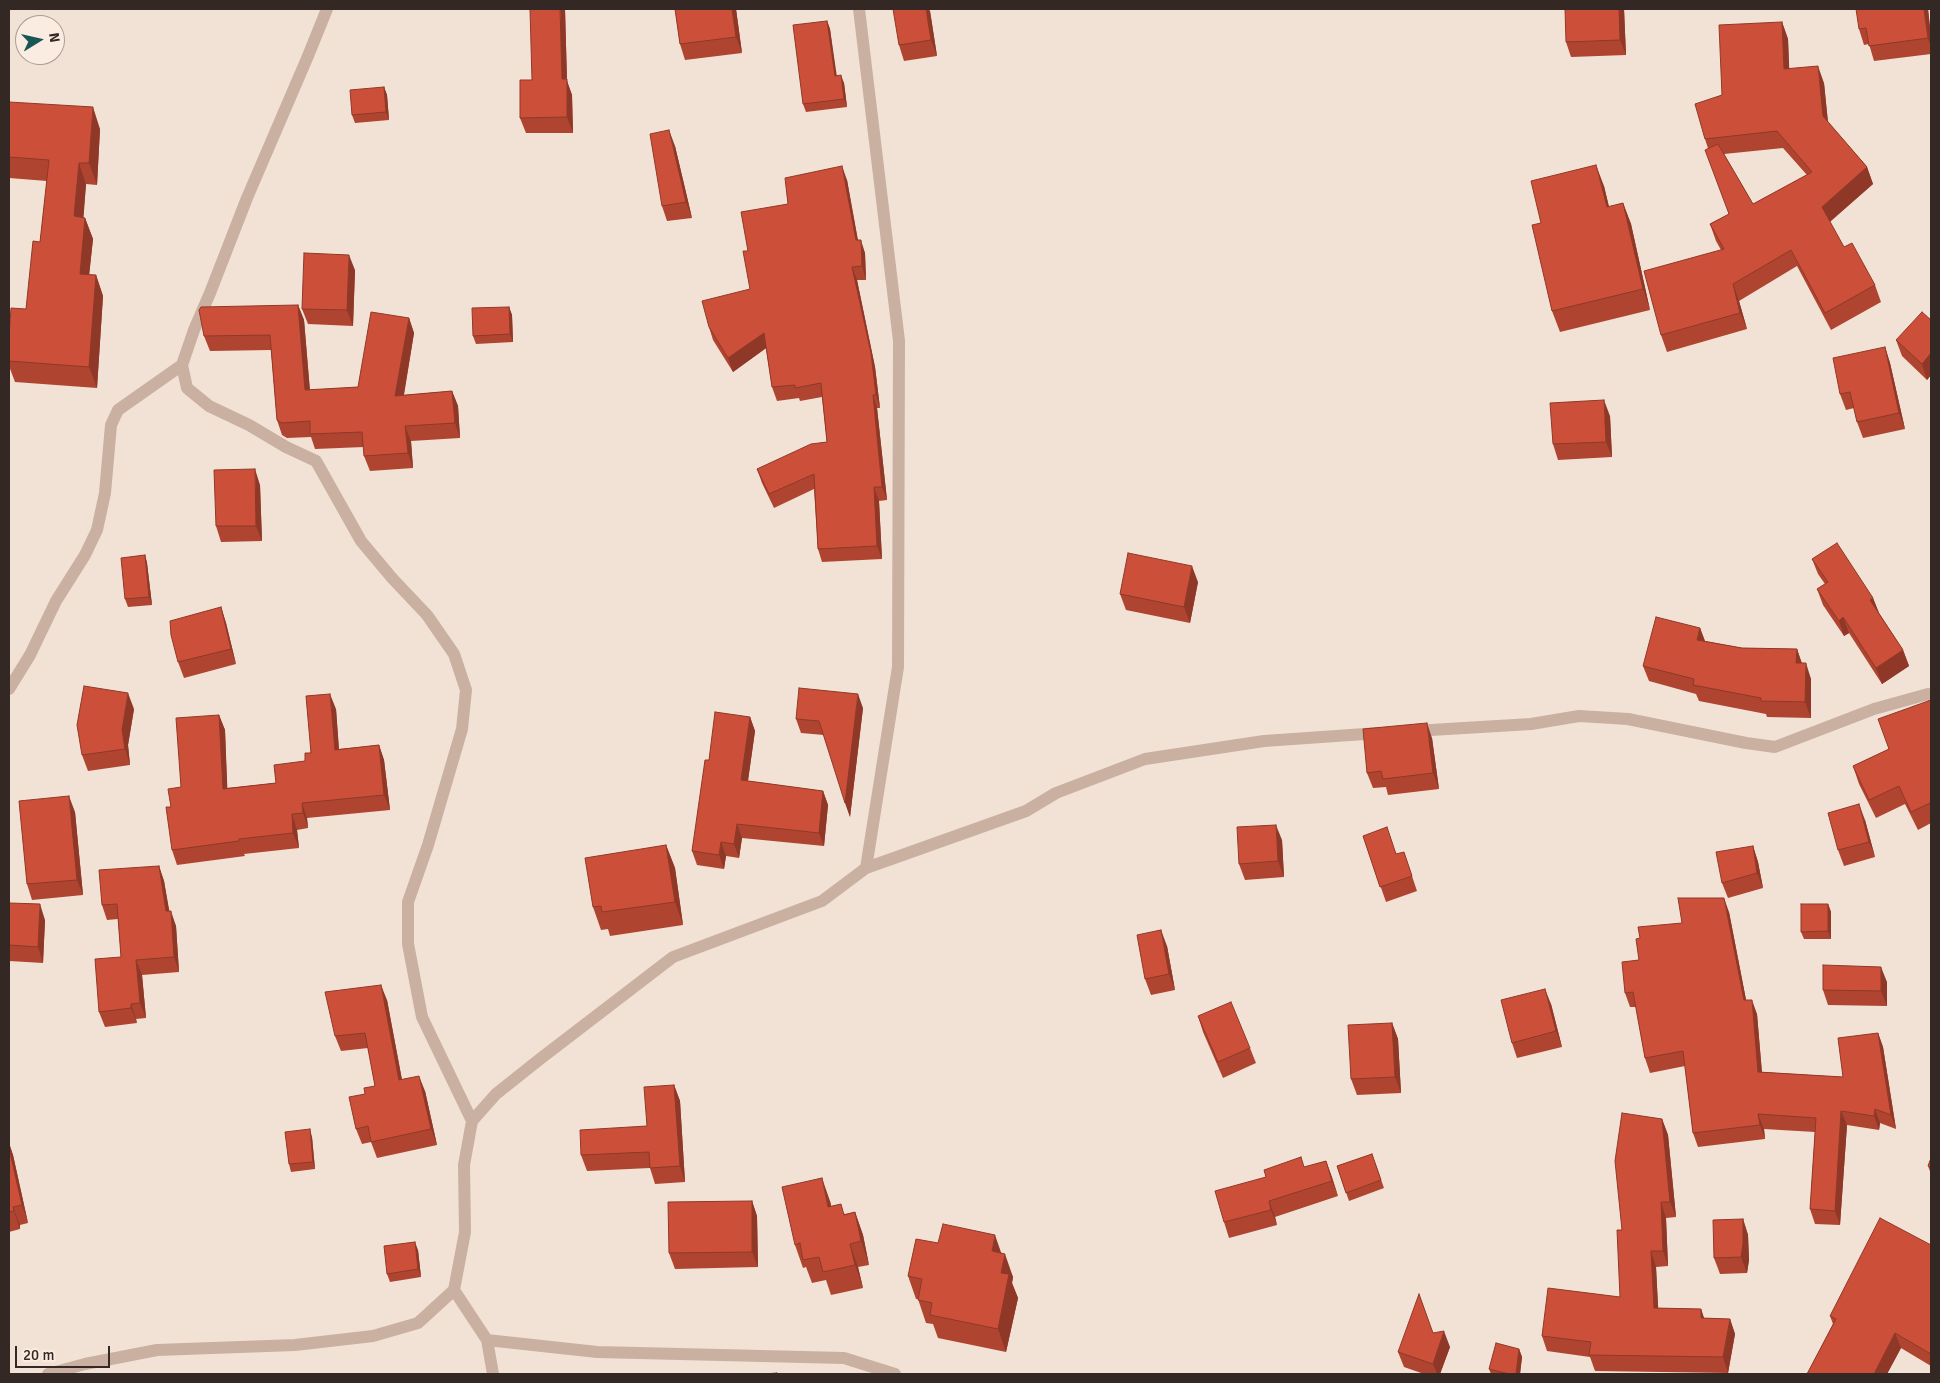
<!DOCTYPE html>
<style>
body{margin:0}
#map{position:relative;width:1940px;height:1383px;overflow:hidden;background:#f2e2d5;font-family:Signika,sans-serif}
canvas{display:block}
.frame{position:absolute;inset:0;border:10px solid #342824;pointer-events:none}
.north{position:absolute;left:15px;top:15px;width:50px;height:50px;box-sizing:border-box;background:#faece1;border:1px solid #ab9e95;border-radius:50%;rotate:81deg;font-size:14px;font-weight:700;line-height:20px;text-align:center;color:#342824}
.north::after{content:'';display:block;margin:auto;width:18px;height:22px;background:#185755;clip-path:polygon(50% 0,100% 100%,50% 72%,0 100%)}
.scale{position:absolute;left:15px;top:1346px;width:95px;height:22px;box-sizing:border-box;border:2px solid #342824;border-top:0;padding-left:6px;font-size:15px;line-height:18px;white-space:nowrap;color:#342824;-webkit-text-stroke:4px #faece1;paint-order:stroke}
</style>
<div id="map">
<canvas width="1940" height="1383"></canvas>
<div class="frame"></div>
<div class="north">N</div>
<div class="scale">20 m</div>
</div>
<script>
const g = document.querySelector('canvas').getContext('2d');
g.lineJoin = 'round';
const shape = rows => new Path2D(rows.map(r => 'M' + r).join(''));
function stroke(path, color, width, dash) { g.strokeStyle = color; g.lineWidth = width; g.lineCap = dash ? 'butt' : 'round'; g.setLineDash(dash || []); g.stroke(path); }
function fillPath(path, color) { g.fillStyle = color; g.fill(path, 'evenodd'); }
const street = shape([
 [327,9,308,56,247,198,210,293,194,330,182,365,187,388,209,406,249,425,286,447,316,461,361,541,392,578,427,615,454,654,466,690,462,729,428,845,408,902,408,944,422,1017,472,1121],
 [859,9,899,341,898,667,866,868],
 [9,689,30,655,56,601,85,555,97,530,105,493,111,425,118,410,182,365],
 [1414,731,1531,724,1579,716,1628,719,1746,743,1775,747,1874,709,1928,694,1931,696],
 [454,1290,487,1340,493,1374],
 [487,1340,597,1352,844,1358,895,1374],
 [48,1374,85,1364,157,1350,295,1345,373,1336,418,1323,454,1290,465,1232,464,1165,472,1121,496,1094,540,1059,673,957,822,901,866,868,1026,811,1056,793,1145,759,1264,741,1379,733]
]);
const wall = shape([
 [565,9,567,81,572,95,573,133,526,133,520,118,532,80],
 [675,9,736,9,742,53,685,60,680,44],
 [1624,9,1626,55,1571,57,1566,42],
 [1928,9,1931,36,1931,54,1874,61,1869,44,1864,45,1859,29],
 [930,11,937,56,904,61,899,45],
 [827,21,830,29,836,76,844,83,847,107,806,112,803,104],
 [1782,22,1788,39,1789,69,1824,83,1828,122,1867,167,1873,184,1830,222,1844,247,1875,285,1881,302,1831,330,1797,266,1739,301,1747,329,1667,352,1661,335,1721,250,1716,241,1710,224,1729,214,1705,139,1722,95],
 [1783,148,1807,175,1753,204,1724,154],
 [384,87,387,95,389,120,355,123,352,115],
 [9,102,100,129,97,185,86,184,83,218,85,218,93,239,89,275,96,275,103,296,97,388,15,382,9,366,9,336,26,309,40,242,47,181,9,178],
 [675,146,692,218,667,221,662,206],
 [847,180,858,240,865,253,866,280,857,280,875,367,880,408,877,408,887,500,879,501,882,559,822,562,818,549,814,489,774,508,762,483,757,469,827,442,822,397,800,401,799,398,777,401,772,387,766,348,733,372,713,340,709,327,750,289,748,251,788,204],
 [1604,186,1609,207,1623,203,1631,224,1650,310,1560,332,1552,311,1541,223],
 [355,270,353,326,308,324,302,309],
 [298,305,304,320,310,390,358,387,409,318,414,333,404,395,452,391,458,406,460,438,411,441,413,468,370,471,364,456,364,447,315,449,311,437,287,438,282,435,277,420,271,350,210,351,204,336],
 [509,307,512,315,513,342,476,344,473,336],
 [1931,320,1931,375,1927,380,1902,356,1896,340],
 [1885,347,1890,363,1905,429,1863,438,1857,422,1854,408,1846,410,1840,394],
 [1610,416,1612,457,1558,460,1553,444],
 [260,485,262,541,221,542,216,526],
 [145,555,147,563,152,605,128,607,125,599],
 [1812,559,1873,598,1879,613,1903,650,1909,666,1882,684,1849,633,1844,636,1823,605,1817,589,1825,584,1818,574],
 [1198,582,1190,623,1126,610,1120,594],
 [221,607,226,623,236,664,184,678,178,662],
 [1700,628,1705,641,1742,648,1797,649,1802,663,1811,679,1811,718,1767,717,1766,714,1699,701,1696,694,1649,681,1643,666],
 [1931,700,1931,823,1918,830,1905,804,1876,818,1859,784,1853,766,1889,749],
 [863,708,850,817,824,735,801,733,796,719],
 [134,709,128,745,130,765,88,771,82,755],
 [336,709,339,749,379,745,384,760,390,810,307,818,308,828,297,830,299,848,244,854,245,856,177,865,172,850,171,807,219,715,225,730,227,788,276,783,305,761],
 [750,717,755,731,748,781,823,791,828,805,824,846,742,838,739,858,726,856,724,869,697,865,692,851,709,760],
 [1432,738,1439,789,1388,795,1386,787,1373,788,1367,773],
 [75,812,83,895,32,900,27,884],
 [1865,820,1875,857,1844,866,1838,850],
 [1363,836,1396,854,1409,867,1417,891,1386,902],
 [1282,840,1284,877,1245,880,1239,864],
 [666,845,675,868,683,925,610,936,608,929,601,930,593,907],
 [1753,846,1758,862,1763,888,1728,898,1722,883],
 [159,866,164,881,169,911,176,926,179,972,142,975,146,1018,136,1019,137,1023,105,1027,99,1012,121,957,118,919,107,920,102,905],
 [9,903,45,920,43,963,9,961],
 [1828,904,1831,912,1831,939,1804,939,1801,932],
 [1729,912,1746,1000,1757,1014,1762,1072,1843,1077,1878,1033,1883,1047,1896,1129,1880,1123,1879,1130,1847,1125,1840,1225,1815,1224,1810,1209,1815,1132,1764,1129,1765,1139,1698,1147,1693,1133,1685,1066,1650,1073,1645,1058,1636,1007,1630,1007,1625,993,1639,960,1640,938,1682,923],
 [1167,946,1175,990,1151,995,1145,979],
 [1887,982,1887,1006,1828,1005,1823,990],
 [387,1000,402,1080,425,1091,437,1145,377,1158,371,1142,362,1144,356,1129,365,1094,375,1086,368,1048,341,1051,335,1036],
 [1551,1004,1562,1047,1517,1058,1512,1043],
 [1198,1016,1250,1048,1256,1063,1223,1078,1203,1032],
 [1392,1023,1398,1039,1401,1093,1357,1095,1351,1079],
 [674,1085,680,1101,685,1182,655,1184,650,1168,587,1171,581,1155,647,1126],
 [1662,1119,1668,1135,1676,1217,1666,1218,1668,1266,1656,1267,1658,1308,1701,1309,1704,1318,1730,1319,1735,1334,1728,1373,1595,1371,1590,1357,1547,1351,1542,1336,1620,1297],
 [312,1137,315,1169,291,1172,289,1164],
 [9,1143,13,1155,28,1223,20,1225,20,1229,9,1232],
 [1372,1154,1384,1188,1349,1201,1337,1166],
 [1931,1158,1931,1174,1928,1166],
 [1326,1161,1338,1196,1275,1217,1277,1225,1229,1238,1224,1222,1305,1167],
 [752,1201,757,1216,758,1267,675,1269,669,1253],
 [830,1201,831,1206,845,1214,855,1212,863,1235,869,1265,858,1267,863,1288,831,1295,826,1280,812,1283,806,1267,803,1268,795,1245],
 [1743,1219,1748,1235,1749,1260,1747,1273,1720,1274,1714,1258],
 [938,1243,1002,1253,1013,1277,1012,1283,1018,1298,1006,1352,938,1338,933,1324,926,1323,918,1299,916,1299,908,1276],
 [1931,1245,1931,1366,1901,1348,1887,1374,1807,1374,1833,1324,1830,1316],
 [418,1250,421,1277,390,1282,387,1274],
 [1433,1333,1450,1347,1440,1374,1424,1374,1404,1367,1398,1352],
 [1519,1349,1522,1357,1520,1374,1491,1374,1489,1369]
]);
const shadedWall = shape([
 [560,9,565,9,567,81,572,95,573,133,567,117,562,79],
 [732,9,736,9,742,53,736,37],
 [926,9,929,9,930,11,937,56,931,40],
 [1619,9,1624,9,1626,55,1620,40],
 [1924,9,1928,9,1931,36,1931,48,1928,38],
 [827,21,830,29,838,84,835,76],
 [1782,22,1788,39,1790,86,1784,69],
 [1818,66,1824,83,1829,133,1823,116],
 [841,75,844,83,847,107,844,99],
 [384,87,387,95,389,120,386,112],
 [93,107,100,129,97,185,89,163],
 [669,130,675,146,692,218,686,202],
 [79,163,86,184,82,238,74,216],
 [1596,165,1604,186,1614,228,1607,207],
 [842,166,847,180,860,253,856,240],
 [1867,167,1873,184,1828,223,1822,207],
 [1623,203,1631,224,1650,310,1643,289],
 [85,218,93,239,87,295,80,274],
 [861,240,865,253,866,280,862,266],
 [349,255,355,270,353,326,347,310],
 [852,267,857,280,875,367,880,408,876,395],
 [96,275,103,296,97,388,89,367],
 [1733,284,1739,301,1747,329,1740,313],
 [298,305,304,320,311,405,305,390],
 [509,307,512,315,513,342,510,334],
 [409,318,414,333,401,411,395,396],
 [764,333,769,346,733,372,728,358],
 [1885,347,1890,363,1905,429,1899,413],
 [1931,353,1931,375,1927,380,1922,364],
 [452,391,458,406,460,438,455,423],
 [873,395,877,408,887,500,882,487],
 [1604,400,1610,416,1612,457,1606,442],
 [405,426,411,441,413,468,408,453],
 [255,469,260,485,262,541,256,526],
 [874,487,879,501,882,559,877,546],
 [145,555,147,563,152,605,149,597],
 [1192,566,1198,582,1190,623,1184,607],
 [1873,598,1879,613,1870,600],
 [221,607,226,623,236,664,231,649],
 [1843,617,1849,633,1844,636,1839,621],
 [1700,628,1706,644,1697,640],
 [1797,649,1802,665,1796,663],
 [1903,650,1909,666,1882,684,1876,668],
 [1806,663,1811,679,1811,718,1805,702],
 [128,693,134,709,128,745,130,765,125,749,122,730],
 [330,694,336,709,340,765,335,750],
 [858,694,863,708,850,817,845,803],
 [219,715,225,730,228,804,223,789],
 [750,717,755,731,746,794,741,780],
 [1427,723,1432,738,1439,789,1433,773],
 [379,745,384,760,390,810,384,795],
 [823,791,828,805,824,846,819,833],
 [69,796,75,812,83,895,77,880],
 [302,803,307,818,308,828,303,813],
 [1859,804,1865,820,1875,857,1869,842],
 [292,814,297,830,299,848,293,833],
 [737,824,742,838,739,858,734,844],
 [1276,825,1282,840,1284,877,1278,861],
 [721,842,726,856,724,869,719,855],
 [666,845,675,868,683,925,675,902],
 [1753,846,1758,862,1763,888,1757,873],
 [159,866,164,881,172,926,166,911],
 [1724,898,1729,912,1749,1015,1744,1000],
 [40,904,45,920,43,963,38,947],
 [1828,904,1831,912,1831,939,1828,931],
 [171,911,176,926,179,972,174,957],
 [1161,930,1167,946,1175,990,1169,974],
 [136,960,142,975,146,1018,140,1003],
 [1881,967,1887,982,1887,1006,1881,991],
 [381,985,387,1000,405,1096,399,1080],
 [1545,989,1551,1004,1562,1047,1556,1031],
 [1752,1000,1757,1014,1763,1086,1758,1072],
 [131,1004,136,1019,137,1023,131,1008],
 [1392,1023,1398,1039,1401,1093,1395,1077],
 [1878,1033,1883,1047,1896,1129,1891,1115],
 [419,1076,425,1091,437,1145,431,1129],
 [674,1085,680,1101,685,1182,680,1166],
 [1875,1109,1880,1123,1879,1130,1874,1116],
 [1841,1111,1847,1125,1840,1225,1835,1211],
 [1758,1114,1764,1129,1765,1139,1760,1125],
 [1662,1119,1668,1135,1676,1217,1670,1202],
 [310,1129,312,1137,315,1169,313,1162],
 [9,1143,13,1155,28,1223,22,1205,9,1148],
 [1326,1161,1332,1177,1338,1196,1332,1181],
 [822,1178,830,1201,837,1230,828,1207],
 [752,1201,757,1216,758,1267,752,1252],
 [1269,1201,1275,1217,1277,1225,1271,1210],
 [1661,1202,1666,1218,1668,1266,1663,1251],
 [13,1207,20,1225,20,1229,14,1211],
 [855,1212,863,1235,869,1265,861,1241],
 [1743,1219,1748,1235,1749,1260,1747,1273,1741,1257],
 [995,1235,1003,1258,992,1251],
 [415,1242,418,1250,421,1277,418,1269],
 [850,1244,858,1267,863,1288,855,1265],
 [1651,1251,1656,1267,1659,1323,1654,1308],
 [1005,1254,1013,1277,1012,1283,1018,1298,1006,1352,998,1329,1001,1273],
 [1419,1294,1438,1349,1444,1331,1450,1347,1440,1374,1437,1374,1433,1364],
 [1701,1309,1706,1324,1701,1318],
 [1730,1319,1735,1334,1728,1373,1723,1357],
 [1895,1333,1901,1348,1887,1374,1874,1374],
 [1519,1349,1522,1357,1520,1374,1516,1374]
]);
const building = shape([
 [530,9,560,9,562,79,567,79,567,117,520,118,520,80,532,80,530,9],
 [675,9,732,9,736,37,680,44,675,9],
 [893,9,926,9,931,40,899,45,893,9],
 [1565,9,1619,9,1620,40,1566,42,1565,9],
 [1856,9,1924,9,1928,38,1869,46,1866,28,1859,29,1856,9],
 [827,21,835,76,841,75,844,99,803,104,793,25,827,21],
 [1782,22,1784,69,1818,66,1823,116,1867,167,1822,207,1844,247,1852,243,1875,285,1825,313,1791,250,1733,284,1740,313,1661,335,1644,271,1724,249,1710,224,1729,214,1705,150,1718,144,1753,204,1812,172,1777,131,1705,139,1695,104,1722,95,1719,25,1782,22],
 [384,87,386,112,352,115,350,90,384,87],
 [9,102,93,107,89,163,79,163,74,216,85,218,80,274,96,275,89,367,9,361,9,336,11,308,26,309,33,241,40,242,49,160,9,157,9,102],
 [669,130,686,202,662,206,650,134,669,130],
 [1596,165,1607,207,1623,203,1643,289,1552,311,1532,225,1541,223,1531,181,1596,165],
 [842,166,856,240,861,240,862,266,852,267,871,353,876,395,873,395,882,487,874,487,877,546,818,549,814,474,769,494,757,469,811,444,827,442,821,383,795,388,795,385,772,387,764,333,728,358,709,327,702,301,750,289,743,251,748,251,741,212,788,204,785,178,842,166],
 [304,253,349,255,347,310,302,309,304,253],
 [298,305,305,390,358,387,371,312,409,318,395,396,452,391,455,423,405,426,408,453,364,456,362,432,310,434,310,421,282,423,277,420,270,335,204,336,199,310,201,307,298,305],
 [509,307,510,334,473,336,472,308,509,307],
 [1922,312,1931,320,1931,353,1922,364,1896,340,1922,312],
 [1885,347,1899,413,1857,422,1850,392,1840,394,1833,358,1885,347],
 [1604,400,1606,442,1553,444,1550,403,1604,400],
 [255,469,256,526,216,526,214,470,255,469],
 [1837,543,1873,598,1870,600,1903,650,1876,668,1843,617,1839,621,1817,589,1828,582,1812,559,1837,543],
 [1128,553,1192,566,1184,607,1120,594,1128,553],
 [145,555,149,597,125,599,121,558,145,555],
 [221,607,231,649,178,662,171,635,170,621,221,607],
 [1656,617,1700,628,1697,640,1742,648,1797,649,1796,663,1806,663,1805,702,1761,701,1761,698,1693,685,1694,679,1643,666,1656,617],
 [84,686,128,693,122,730,125,749,82,755,77,725,84,686],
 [799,688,858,694,845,803,819,721,796,719,799,688],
 [330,694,335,750,379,745,384,795,302,803,303,813,292,814,293,833,239,839,239,841,172,850,166,807,171,807,168,789,181,787,176,718,219,715,223,789,276,783,274,765,305,761,305,753,311,753,306,696,330,694],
 [1931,700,1931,807,1930,803,1911,812,1899,786,1869,800,1853,766,1889,749,1878,719,1931,700],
 [715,712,750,717,741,780,823,791,819,833,737,824,734,844,721,842,719,855,692,851,705,760,709,760,715,712],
 [1427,723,1433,773,1383,779,1381,771,1367,773,1363,729,1427,723],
 [69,796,77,880,27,884,19,801,69,796],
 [1859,804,1869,842,1838,850,1828,813,1859,804],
 [1276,825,1278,861,1239,864,1237,827,1276,825],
 [1387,827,1396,854,1404,852,1412,876,1380,887,1363,836,1387,827],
 [666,845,675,902,602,912,601,906,593,907,585,858,666,845],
 [1753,846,1757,873,1722,883,1716,852,1753,846],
 [159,866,166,911,171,911,174,957,136,960,140,1003,131,1004,131,1008,99,1012,95,959,121,957,117,904,102,905,99,870,159,866],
 [1678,898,1724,898,1744,1000,1752,1000,1758,1072,1843,1077,1838,1038,1878,1033,1891,1115,1875,1109,1874,1116,1841,1111,1835,1211,1810,1209,1816,1118,1758,1114,1760,1125,1693,1133,1683,1051,1645,1058,1633,992,1625,993,1622,962,1639,960,1636,939,1640,938,1638,927,1682,923,1678,898],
 [9,903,40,904,38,947,9,945,9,903],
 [1801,904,1828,904,1828,931,1801,932,1801,904],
 [1161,930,1169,974,1145,979,1137,935,1161,930],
 [1823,965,1881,967,1881,991,1823,990,1823,965],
 [381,985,399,1080,419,1076,431,1129,371,1142,368,1126,356,1129,349,1097,365,1094,364,1088,375,1086,365,1033,335,1036,325,992,381,985],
 [1545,989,1556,1031,1512,1043,1501,1000,1545,989],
 [1231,1002,1250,1048,1218,1062,1198,1016,1231,1002],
 [1392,1023,1395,1077,1351,1079,1348,1025,1392,1023],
 [674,1085,680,1166,650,1168,649,1152,581,1155,580,1130,647,1126,644,1087,674,1085],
 [1622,1113,1662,1119,1670,1202,1661,1202,1663,1251,1651,1251,1654,1308,1701,1309,1701,1318,1730,1319,1723,1357,1589,1355,1591,1342,1542,1336,1548,1288,1620,1297,1617,1230,1622,1230,1615,1161,1622,1113],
 [310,1129,313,1162,289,1164,285,1132,310,1129],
 [9,1148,22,1205,13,1207,14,1211,9,1212,9,1148],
 [1372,1154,1381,1180,1346,1193,1337,1166,1372,1154],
 [1301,1157,1304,1167,1326,1161,1332,1181,1269,1201,1271,1210,1224,1222,1215,1191,1266,1177,1264,1170,1301,1157],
 [1931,1158,1931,1168,1928,1166,1931,1158],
 [822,1178,828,1207,841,1204,844,1215,855,1212,861,1241,850,1244,855,1265,823,1272,819,1257,803,1260,800,1243,795,1245,782,1187,822,1178],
 [752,1201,752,1252,669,1253,668,1202,752,1201],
 [1880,1218,1931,1245,1931,1354,1895,1333,1874,1374,1807,1374,1836,1319,1830,1316,1880,1218],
 [1743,1219,1743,1244,1741,1257,1714,1258,1713,1220,1743,1219],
 [943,1224,995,1235,992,1251,1005,1254,1001,1273,1009,1274,998,1329,930,1315,932,1303,918,1300,922,1279,908,1276,916,1239,938,1243,943,1224],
 [415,1242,418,1269,387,1274,384,1246,415,1242],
 [1419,1294,1433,1333,1444,1331,1433,1364,1398,1352,1419,1294],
 [1496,1343,1519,1349,1516,1374,1509,1374,1489,1369,1496,1343],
 [777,1373,778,1374,765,1374,777,1373]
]);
stroke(street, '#cab0a1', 12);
fillPath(wall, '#af4531');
fillPath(shadedWall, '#8f3828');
fillPath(building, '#cc5039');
stroke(building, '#8f3828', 1);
</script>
